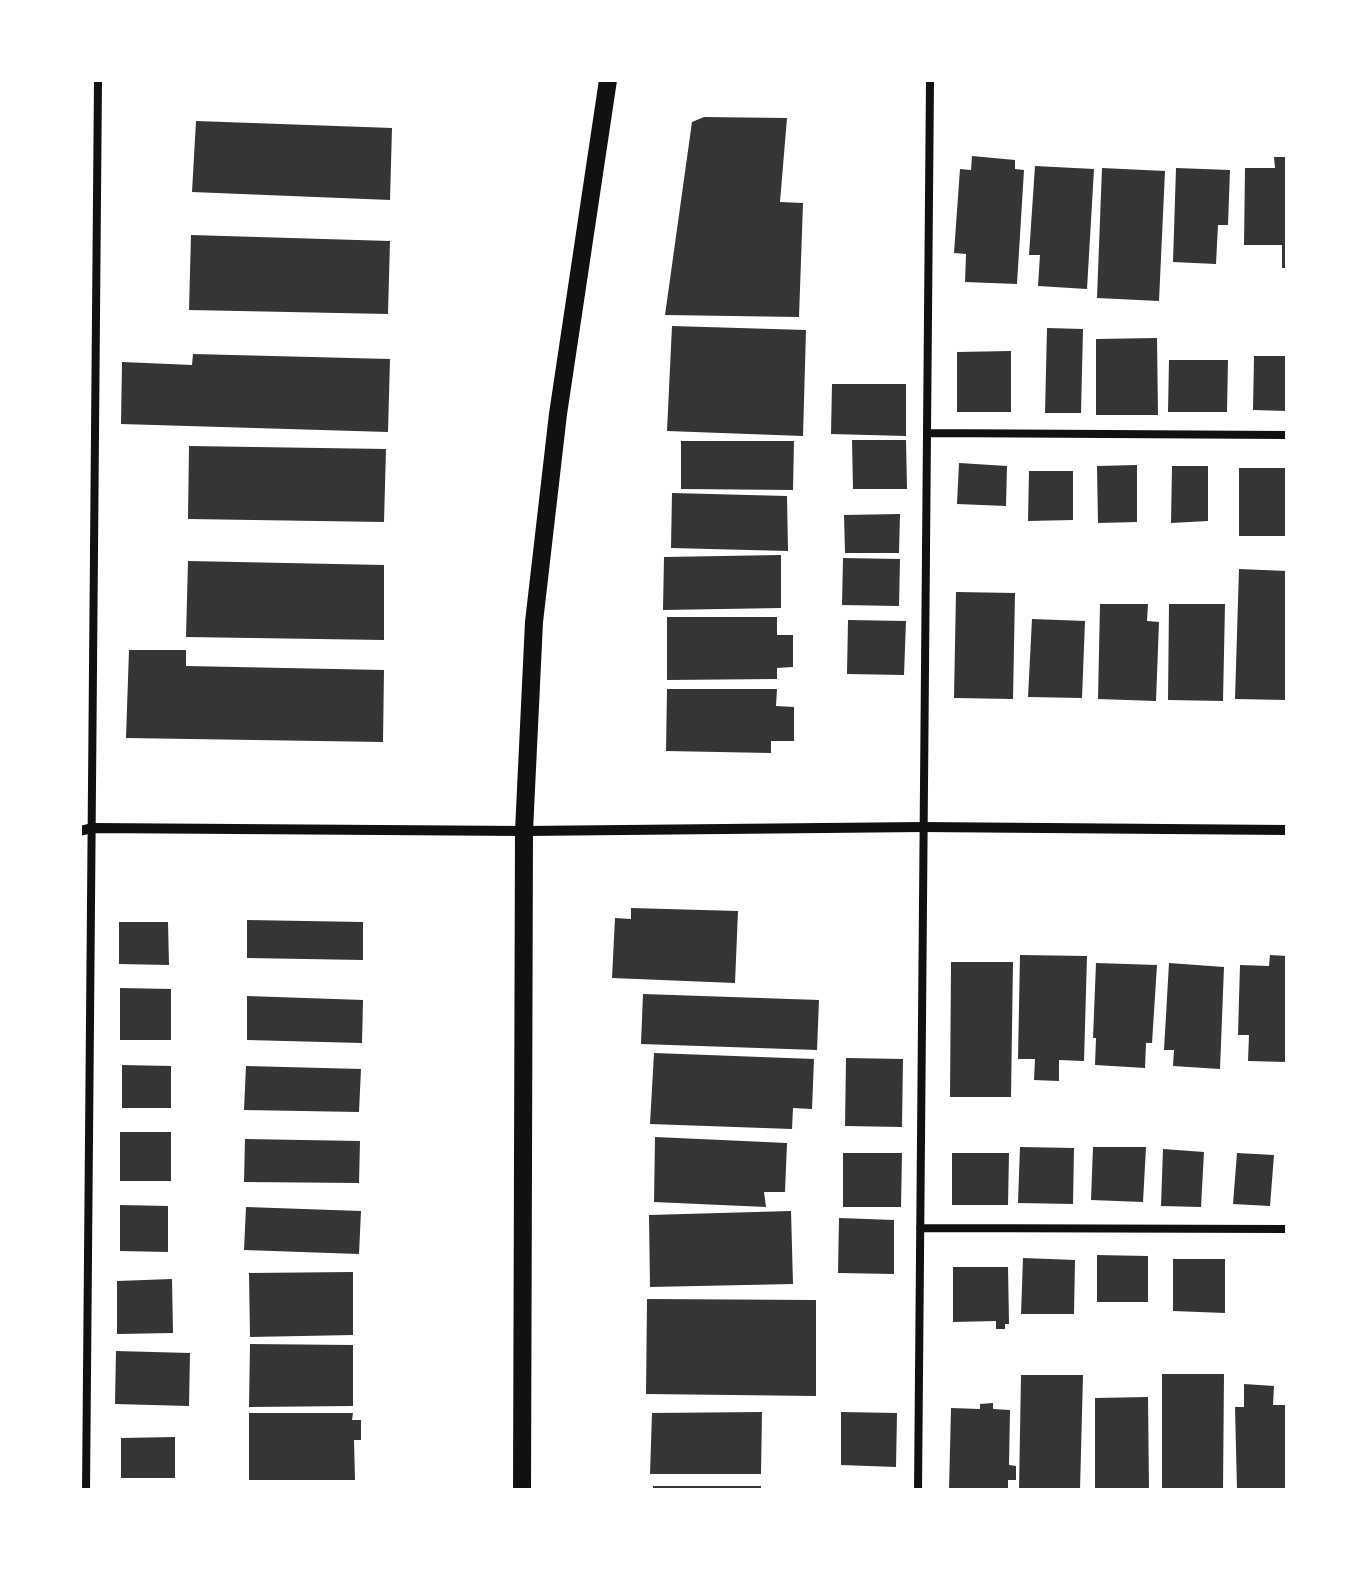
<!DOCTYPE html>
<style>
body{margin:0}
#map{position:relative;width:1367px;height:1570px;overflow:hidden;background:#fff;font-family:Karla,sans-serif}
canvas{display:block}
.frame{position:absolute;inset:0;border:82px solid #fff;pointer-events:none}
</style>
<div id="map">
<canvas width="1367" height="1570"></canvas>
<div class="frame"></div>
</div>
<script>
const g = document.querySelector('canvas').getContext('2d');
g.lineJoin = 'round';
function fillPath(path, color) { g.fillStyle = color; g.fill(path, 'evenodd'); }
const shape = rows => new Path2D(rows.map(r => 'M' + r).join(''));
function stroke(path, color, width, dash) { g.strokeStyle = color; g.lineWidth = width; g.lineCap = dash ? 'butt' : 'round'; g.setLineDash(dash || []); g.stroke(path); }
const building = shape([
 [704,117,787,118,780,202,803,203,799,317,665,315,692,122],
 [196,121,392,128,390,200,192,192],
 [972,156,1015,160,1015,169,1024,170,1017,284,965,282,966,254,954,253,960,169,971,170],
 [1274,157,1287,157,1287,268,1282,268,1282,245,1244,245,1245,168,1275,168],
 [1035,166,1094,169,1087,289,1038,286,1040,255,1029,255],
 [1102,168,1165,171,1159,301,1097,298],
 [1176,168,1230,170,1228,225,1218,225,1216,264,1173,262],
 [191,235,390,241,388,314,189,310],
 [672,326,806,330,803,436,667,431],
 [1047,328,1083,329,1081,413,1045,413],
 [1157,338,1158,415,1096,415,1096,339],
 [1011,351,1011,412,957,412,957,352],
 [193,354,390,359,388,432,121,424,122,362,192,365],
 [1254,356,1287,356,1287,411,1253,410],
 [1169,360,1228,360,1227,412,1168,412],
 [832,384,906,384,906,436,831,434],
 [852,440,906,440,907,489,853,489],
 [681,441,794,441,793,490,681,489],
 [189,446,386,449,384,522,188,519],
 [959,463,1007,466,1006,506,957,504],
 [1137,465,1137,522,1098,523,1097,466],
 [1172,466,1208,466,1208,521,1171,523],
 [1239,468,1287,468,1287,536,1239,536],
 [1029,471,1073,471,1073,520,1028,521],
 [672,493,787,496,788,551,671,548],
 [900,514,899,553,845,553,844,515],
 [781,555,781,608,663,610,664,557],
 [843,558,900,559,899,606,842,605],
 [188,561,384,565,384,640,186,637],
 [1239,569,1287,571,1286,700,1235,699],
 [956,592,1015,593,1013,699,954,698],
 [1100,604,1148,604,1147,621,1159,622,1156,701,1098,699],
 [1169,604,1225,604,1223,701,1168,700],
 [667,617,777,617,777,635,793,635,793,667,777,668,777,679,667,680],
 [1032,619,1085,621,1082,698,1028,697],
 [848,620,906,621,904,675,847,674],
 [129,650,186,650,186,666,384,670,383,742,126,738],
 [667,689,777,689,776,706,794,707,794,741,771,741,771,753,666,751],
 [631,908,738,911,735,983,612,978,615,918,631,919],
 [247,920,363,922,363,960,247,958],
 [119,922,168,922,169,965,119,964],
 [1020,955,1087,956,1084,1061,1059,1060,1059,1081,1034,1080,1035,1059,1018,1059],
 [1270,955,1287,956,1287,1062,1248,1061,1249,1035,1238,1035,1240,965,1269,966],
 [951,962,1013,962,1011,1097,950,1097],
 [1096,963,1157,965,1152,1043,1146,1043,1145,1068,1095,1065,1096,1038,1093,1038],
 [1169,963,1224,967,1220,1069,1173,1066,1174,1050,1164,1050],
 [120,988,171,989,171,1040,120,1040],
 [643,994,819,1000,817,1050,641,1044],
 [247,996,363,1000,362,1043,247,1040],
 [654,1053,814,1059,812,1109,793,1108,792,1129,650,1124],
 [846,1058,903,1059,902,1127,845,1126],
 [122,1065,171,1066,171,1108,122,1108],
 [246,1066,361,1069,359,1112,244,1110],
 [120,1132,171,1132,171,1181,120,1181],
 [655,1137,787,1143,785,1192,764,1192,766,1207,654,1202],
 [245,1139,360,1141,359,1183,244,1182],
 [1020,1147,1074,1148,1073,1204,1018,1203],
 [1093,1147,1146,1147,1143,1202,1091,1200],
 [1163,1149,1204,1152,1201,1207,1161,1206],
 [843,1153,902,1153,901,1207,843,1207],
 [952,1153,1009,1153,1008,1205,952,1205],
 [1237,1153,1274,1155,1270,1206,1233,1204],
 [120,1205,168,1206,168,1252,120,1251],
 [246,1207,361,1211,359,1254,244,1250],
 [791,1211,793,1284,650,1287,649,1215],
 [839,1218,894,1220,894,1274,838,1273],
 [1097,1255,1148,1256,1148,1302,1097,1302],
 [1023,1258,1075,1260,1074,1314,1021,1314],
 [1173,1259,1225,1259,1225,1313,1173,1311],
 [953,1267,1008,1267,1009,1324,1005,1324,1005,1329,996,1329,996,1321,953,1322],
 [353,1272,353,1335,250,1337,249,1273],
 [172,1279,173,1333,117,1334,117,1281],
 [647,1299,816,1300,816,1396,646,1394],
 [250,1344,353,1345,353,1406,249,1407],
 [116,1351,190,1353,189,1406,115,1404],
 [1162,1374,1224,1374,1223,1490,1162,1490],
 [1021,1375,1083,1375,1080,1490,1019,1490],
 [1244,1384,1274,1386,1273,1405,1287,1405,1287,1490,1237,1490,1235,1407,1244,1407],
 [1148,1397,1149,1490,1095,1490,1095,1398],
 [993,1403,993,1409,1010,1410,1009,1465,1016,1466,1016,1480,1008,1480,1008,1490,949,1490,951,1408,980,1409,980,1404],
 [762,1412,761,1474,650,1474,652,1413],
 [841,1412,897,1413,896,1467,841,1465],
 [249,1413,353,1413,352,1420,361,1420,361,1440,354,1440,355,1480,249,1480],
 [175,1437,175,1478,121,1478,121,1438],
 [653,1486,761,1486,761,1490,653,1490]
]);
const service = shape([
 [927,433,1287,435],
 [920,1228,1287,1229],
 [86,1490,98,80],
 [918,1490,930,80]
]);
const minor = shape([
 [80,831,92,828,524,831,923,827,1287,830]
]);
const tertiary = shape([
 [522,1490,524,831,534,622,558,414,608,80]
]);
fillPath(building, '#353535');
stroke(service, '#111', 8);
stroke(minor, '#111', 10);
stroke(tertiary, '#111', 18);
</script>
